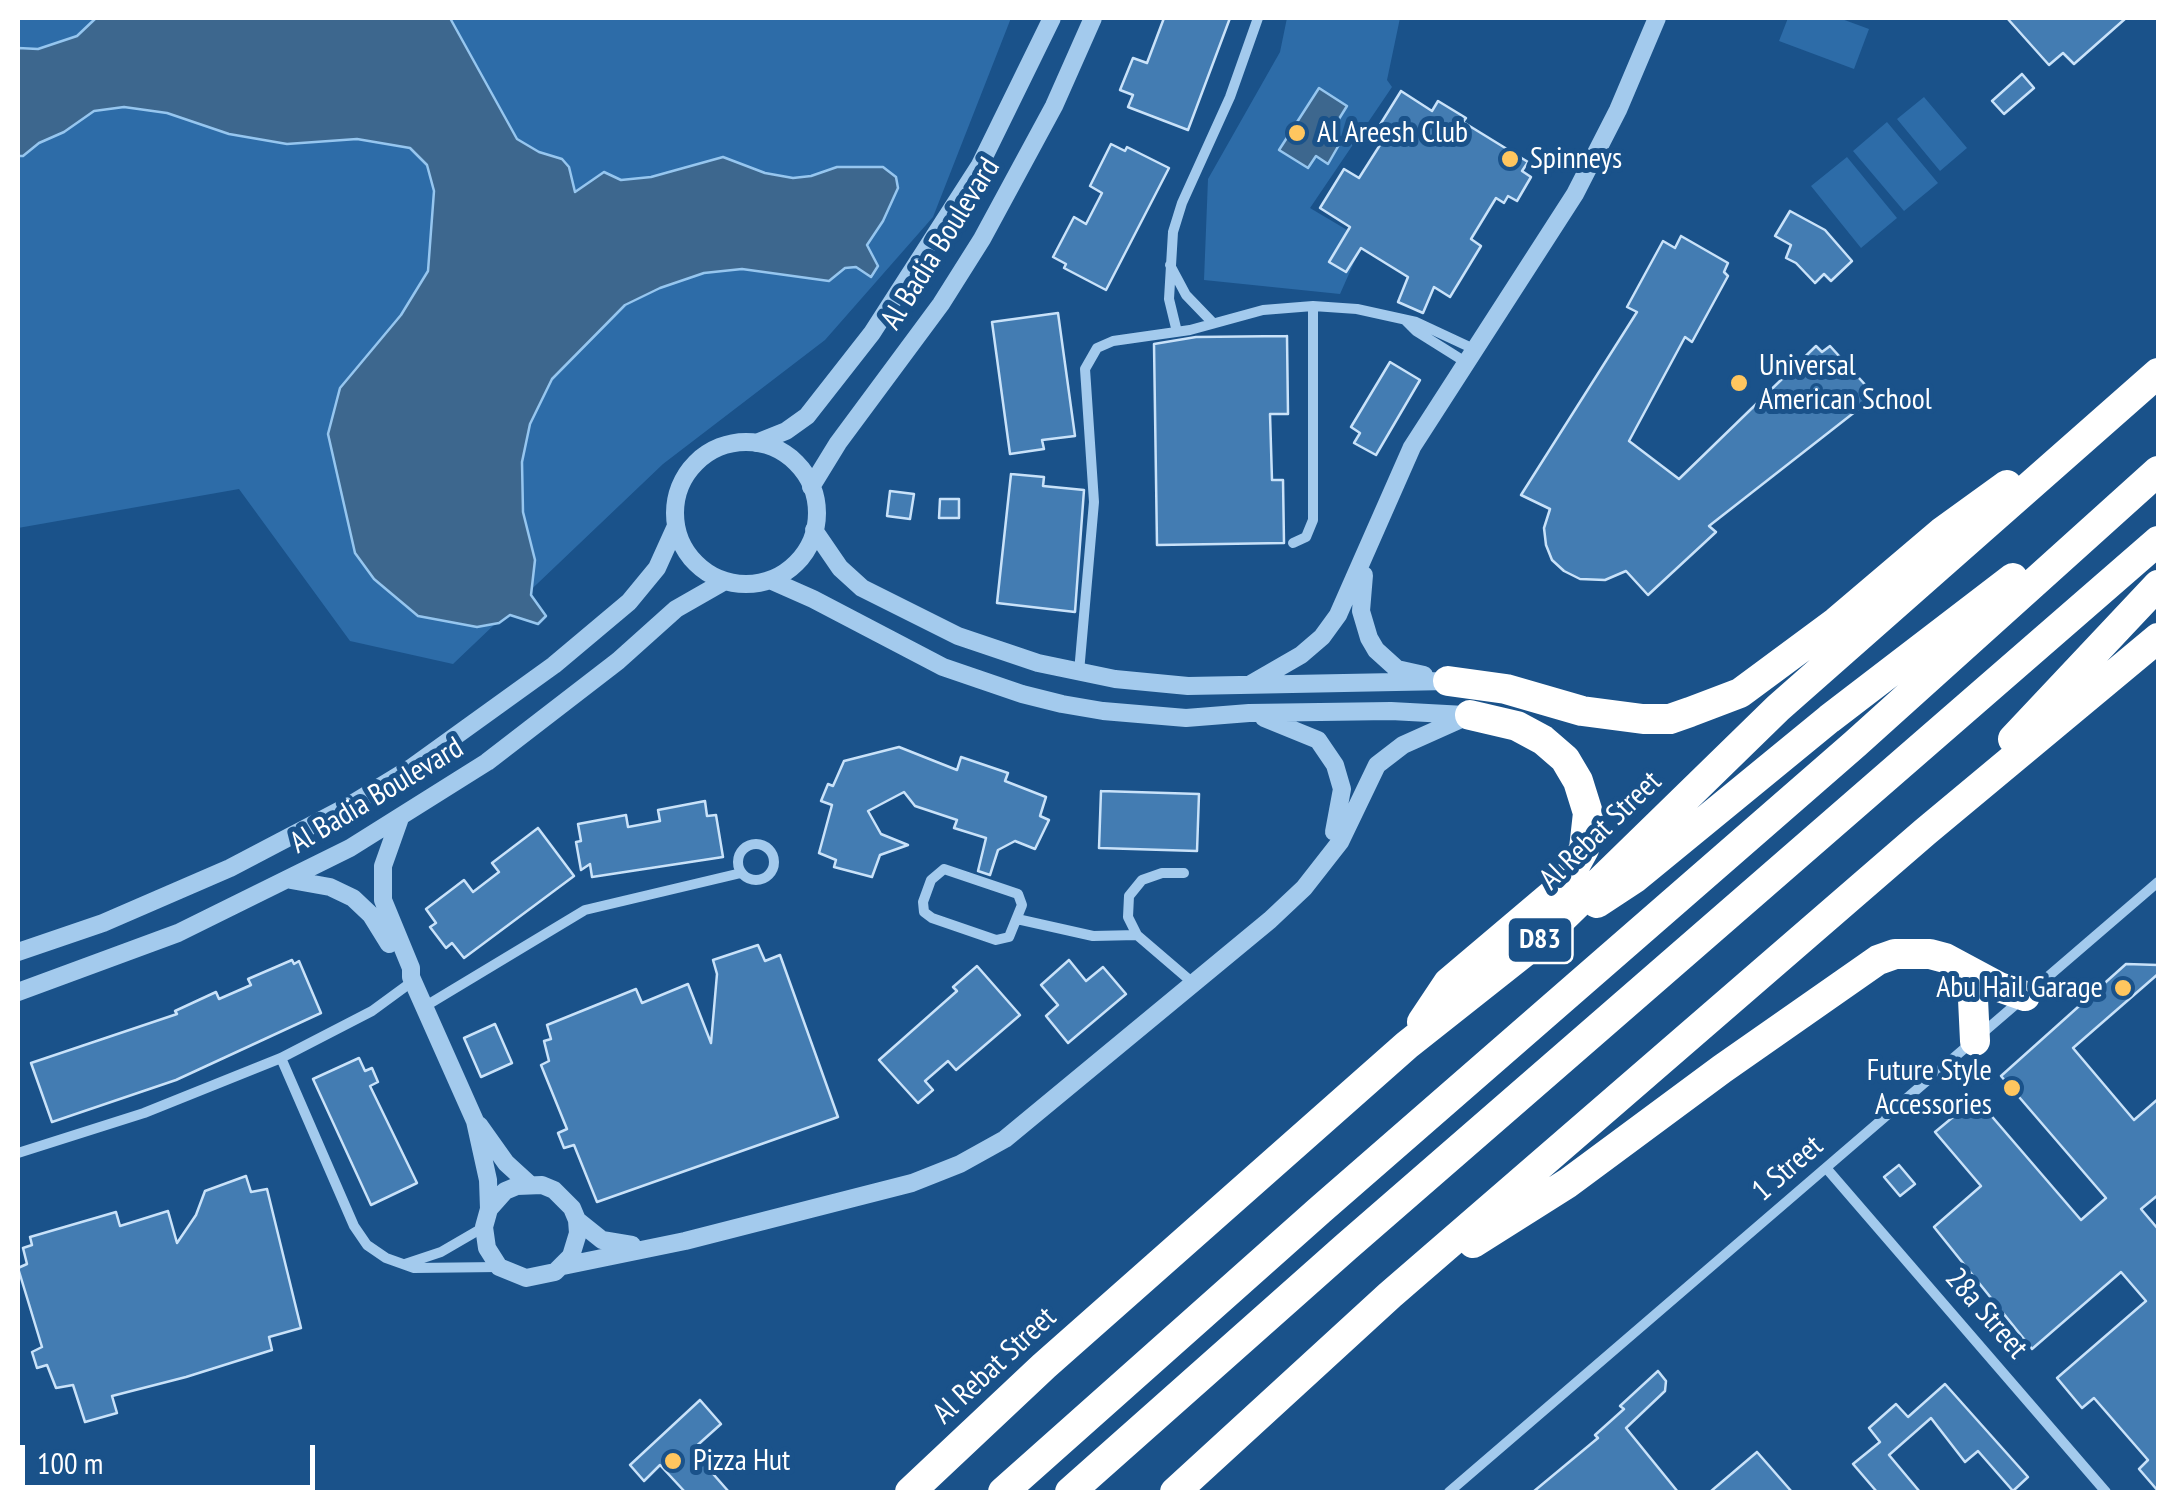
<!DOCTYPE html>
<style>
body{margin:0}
#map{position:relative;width:2176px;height:1510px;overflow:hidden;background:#1a528a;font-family:"PT Sans Narrow",sans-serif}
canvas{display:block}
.frame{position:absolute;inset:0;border:20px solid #fff;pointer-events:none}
.scale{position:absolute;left:20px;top:1445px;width:295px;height:45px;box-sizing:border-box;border:5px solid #fff;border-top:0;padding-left:12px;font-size:30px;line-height:35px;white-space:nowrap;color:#fff;-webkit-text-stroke:8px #1a528a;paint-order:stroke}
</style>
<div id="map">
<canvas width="2176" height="1510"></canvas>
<div class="frame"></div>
<div class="scale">100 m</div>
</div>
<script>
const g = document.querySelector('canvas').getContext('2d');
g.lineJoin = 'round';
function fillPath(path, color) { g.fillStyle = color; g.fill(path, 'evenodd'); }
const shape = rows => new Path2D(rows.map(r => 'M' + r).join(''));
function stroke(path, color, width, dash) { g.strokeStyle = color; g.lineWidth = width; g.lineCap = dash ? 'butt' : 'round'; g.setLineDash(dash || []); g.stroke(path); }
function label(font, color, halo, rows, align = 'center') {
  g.font = font + ' "PT Sans Narrow",sans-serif'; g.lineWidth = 10; g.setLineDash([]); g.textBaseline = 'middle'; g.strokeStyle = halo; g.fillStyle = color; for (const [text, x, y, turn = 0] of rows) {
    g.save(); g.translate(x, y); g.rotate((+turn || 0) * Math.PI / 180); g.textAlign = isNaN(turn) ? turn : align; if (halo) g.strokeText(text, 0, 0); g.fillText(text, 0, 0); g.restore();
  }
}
const green = shape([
 [18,18,1011,18,933,217,825,340,663,464,453,664,350,641,239,489,18,528],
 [1287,18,1400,18,1387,80,1392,87,1310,208,1364,240,1340,294,1204,280,1208,179,1280,52],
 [1788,18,1839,18,1869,29,1854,69,1779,41],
 [1924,97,1967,148,1940,171,1897,119],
 [1887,122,1938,183,1904,211,1853,151],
 [1847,157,1897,218,1861,248,1811,186]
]);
const water = shape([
 [96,18,450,18,517,139,539,152,562,159,569,167,575,192,604,172,621,180,651,177,723,157,765,173,793,178,811,176,837,167,883,167,896,177,898,188,883,221,867,245,878,266,871,277,856,267,845,268,829,281,742,269,704,273,660,288,625,305,552,379,530,424,522,462,523,512,535,560,531,595,546,616,538,624,510,615,499,623,477,627,418,616,374,579,355,553,328,434,340,388,401,315,428,271,434,191,427,165,410,148,357,139,287,144,229,134,167,113,124,107,94,111,64,132,39,143,23,156,18,156,18,48,38,49,77,36,96,18],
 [1319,88,1347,106,1329,135,1340,143,1328,164,1316,156,1308,168,1279,150,1319,88]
]);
const building = shape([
 [1164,18,1230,18,1188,130,1128,107,1133,95,1120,90,1133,58,1147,63,1164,18],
 [2007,18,2126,18,2074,64,2063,53,2049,65,2007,18],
 [2022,74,2034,88,2004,114,1992,101,2022,74],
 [1401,91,1432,111,1438,101,1466,118,1463,122,1528,162,1522,171,1531,177,1517,201,1508,196,1504,203,1496,198,1471,239,1481,246,1450,297,1434,287,1423,313,1398,302,1408,277,1361,248,1346,272,1329,262,1350,227,1320,208,1344,169,1359,178,1387,134,1378,128,1401,91],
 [1111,144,1125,151,1127,147,1169,168,1106,290,1064,268,1066,264,1053,257,1074,217,1086,224,1102,193,1090,186,1111,144],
 [1790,211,1825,230,1852,261,1831,281,1824,274,1815,283,1796,263,1786,258,1791,245,1775,236,1790,211],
 [1681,236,1728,263,1724,272,1728,276,1692,342,1685,337,1629,441,1679,479,1816,346,1822,352,1830,346,1869,389,1861,395,1865,404,1709,526,1716,532,1648,595,1626,571,1605,580,1580,579,1564,571,1552,560,1546,545,1544,528,1550,509,1521,495,1637,312,1627,307,1663,241,1675,248,1681,236],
 [1058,313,1075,436,1042,440,1044,449,1010,454,992,322,1058,313],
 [1287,336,1288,414,1270,414,1272,480,1283,480,1284,543,1157,545,1154,344,1196,337,1287,336],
 [1390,362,1420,380,1376,455,1354,443,1360,433,1351,427,1390,362],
 [1011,474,1044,477,1043,486,1084,490,1075,612,997,603,1011,474],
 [890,491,914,494,910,519,887,516,890,491],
 [940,499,959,499,959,518,939,518,940,499],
 [899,747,957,770,961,757,1008,773,1005,781,1046,797,1040,816,1049,820,1035,849,1015,841,998,850,990,875,978,871,986,838,954,828,957,820,915,806,904,792,868,811,881,834,908,845,880,855,872,877,834,867,836,860,819,853,832,805,821,801,828,784,833,786,844,761,899,747],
 [1101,791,1199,794,1197,851,1099,848,1101,791],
 [705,801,707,816,716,815,723,857,592,877,590,864,581,870,576,842,581,841,578,824,626,815,628,827,660,821,658,810,705,801],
 [538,828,574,876,464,958,452,943,446,948,430,927,436,923,426,909,464,880,473,892,499,872,492,863,538,828],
 [758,945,765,961,780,955,838,1117,597,1202,574,1145,564,1148,558,1133,567,1129,541,1065,549,1061,544,1041,551,1039,547,1025,636,989,642,1003,688,984,711,1043,717,974,713,960,758,945],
 [292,960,294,964,299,961,321,1013,176,1080,52,1122,31,1063,177,1014,175,1011,216,992,219,999,251,985,248,979,292,960],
 [1069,960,1086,981,1103,967,1126,994,1068,1043,1046,1016,1058,1005,1041,985,1069,960],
 [2126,964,2158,965,2158,974,2073,1048,2134,1120,2158,1099,2158,1195,2141,1209,2158,1229,2158,1491,2139,1469,2148,1460,2094,1398,2082,1408,2057,1378,2146,1301,2121,1272,2032,1349,1934,1227,1981,1186,1935,1132,1976,1098,2081,1220,2106,1198,2001,1076,2126,964],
 [977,966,1020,1015,956,1070,948,1061,925,1081,933,1090,918,1103,879,1060,957,991,953,987,977,966],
 [495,1024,512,1063,481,1077,464,1038,495,1024],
 [359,1058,365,1071,372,1068,378,1082,370,1086,417,1183,371,1205,313,1079,359,1058],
 [1899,1165,1915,1184,1900,1196,1884,1177,1899,1165],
 [246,1176,251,1192,267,1189,301,1328,269,1337,272,1350,186,1377,112,1396,117,1413,85,1422,73,1385,56,1388,47,1365,37,1368,32,1352,42,1347,18,1268,27,1264,23,1248,32,1245,30,1237,116,1212,120,1226,168,1211,177,1243,196,1215,205,1191,246,1176],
 [1658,1371,1666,1381,1665,1391,1626,1428,1678,1492,1533,1492,1598,1438,1595,1435,1624,1409,1620,1406,1658,1371],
 [1945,1384,2028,1477,2013,1491,1978,1451,1965,1462,1931,1418,1889,1455,1920,1492,1877,1492,1853,1464,1880,1442,1869,1428,1896,1404,1908,1417,1945,1384],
 [700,1400,721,1424,692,1450,729,1492,685,1492,660,1465,644,1481,630,1465,700,1400],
 [1757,1452,1792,1492,1710,1492,1757,1452]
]);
const minor = shape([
 [1170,265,1186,295,1213,323],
 [1406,321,1416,331,1467,363],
 [1177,332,1169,299,1173,232,1182,203,1230,97,1258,18],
 [1293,543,1306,537,1313,520,1313,306],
 [1079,672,1094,502,1085,369,1097,348,1113,341,1190,330,1263,310,1313,306,1357,309,1416,322,1476,350],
 '738 862a18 18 0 1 1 36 0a18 18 0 1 1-36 0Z',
 [944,869,1018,894,1022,905,1009,937,996,940,932,918,924,912,923,902,931,880,944,869],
 [1184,873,1162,873,1142,880,1129,896,1128,917,1137,935,1193,983],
 [1017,919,1093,936,1137,935],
 [424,1007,585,910,741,873],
 [281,1058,354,1226,367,1245,386,1258,414,1268,498,1267],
 [18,1153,144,1113,281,1058,372,1011,413,981],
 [1827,1169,2106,1492],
 [405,1264,441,1252,484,1227],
 [1449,1492,2158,882]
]);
const tertiary = shape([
 '675 513a71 71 0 1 1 142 0a71 71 0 1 1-142 0Z',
 [756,443,786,431,807,416,872,333,980,165,1052,18],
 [811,487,838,443,941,304,982,239,1054,106,1093,18],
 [814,530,840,568,862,588,958,636,1038,663,1115,679,1188,686,1448,681],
 [1364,575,1361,611,1369,638,1376,650,1397,669,1424,675],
 [770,580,813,599,943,667,1022,694,1062,704,1103,711,1186,718,1249,713,1391,711,1465,715],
 [1249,685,1301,655,1322,637,1338,615,1412,447,1575,194,1618,110,1657,18],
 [1264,718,1318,740,1335,765,1342,789,1334,832],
 [400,818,383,866,383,900,411,968,411,977,475,1121,488,1180,489,1209,484,1227,487,1248,499,1267,526,1278,555,1272,571,1256,578,1233,577,1220,572,1208,554,1190,542,1185,517,1186,505,1191,489,1209],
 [291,880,330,887,353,898,371,915,389,944],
 [18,952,103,923,230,868,352,804,411,768,554,665,629,602,657,568,676,526],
 [18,992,178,933,350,848,487,762,618,661,676,609,725,581],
 [479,1125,506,1163,529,1184],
 [577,1220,602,1240,632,1245],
 [563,1266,685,1241,912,1183,960,1164,1005,1139,1270,920,1304,888,1340,842,1377,765,1403,745,1470,715]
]);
const motorway = shape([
 [1448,681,1506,689,1582,711,1643,719,1670,719,1690,712,1740,693,1836,622,1942,532,2007,485],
 [2013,739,2158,585],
 [1597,903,1635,878,1829,719,2013,578],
 [1959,966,1973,999,1975,1041],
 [1422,1022,1448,983,1565,884,1584,849,1588,813,1578,781,1565,759,1543,740,1517,726,1470,715],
 [1473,1243,1568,1183,1722,1069,1878,960,1895,954,1930,954,1945,958,1999,987,2025,996],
 [910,1492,1044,1366,1407,1045,1541,939,1778,708,2158,373],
 [1003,1492,1320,1210,1855,744,2158,471],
 [1070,1492,1346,1247,2158,541],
 [1175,1492,1390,1295,1925,832,2158,638]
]);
const markers = [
 [1297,133,10,"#ffc65f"],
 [1510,159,10,"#ffc65f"],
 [1739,383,10,"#ffc65f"],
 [2123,988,10,"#ffc65f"],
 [2012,1088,10,"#ffc65f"],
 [673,1461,10,"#ffc65f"]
];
const shields = [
 [1540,940,65]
];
const shieldNames = [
 ["D83",1540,940]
];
const poiNames = [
 ["Al Areesh Club",1317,133],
 ["Spinneys",1530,159],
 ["Universal",1759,366],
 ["American School",1759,400],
 ["Abu Hail Garage",2103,988,"right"],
 ["Future Style",1992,1071,"right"],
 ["Accessories",1992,1105,"right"],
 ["Pizza Hut",693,1461]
];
const streetNames = [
 ["Al Badia Boulevard",941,244,-58],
 ["Al Badia Boulevard",377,796,-31],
 ["Al Rebat Street",1601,831,-44],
 ["1 Street",1788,1169,-41],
 ["28a Street",1986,1314,49],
 ["Al Rebat Street",995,1366,-43]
];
fillPath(green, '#2d6ca8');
fillPath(water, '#3d678e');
stroke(water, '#96c6ef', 2.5);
fillPath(building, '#437cb2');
stroke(building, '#c9e2f9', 2.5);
stroke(minor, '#a3caed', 10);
stroke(tertiary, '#a3caed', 18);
stroke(motorway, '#fff', 30);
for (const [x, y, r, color] of markers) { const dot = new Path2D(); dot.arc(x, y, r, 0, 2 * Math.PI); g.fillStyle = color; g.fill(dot); stroke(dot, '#1a528a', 4); }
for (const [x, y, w] of shields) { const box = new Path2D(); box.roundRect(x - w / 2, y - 23, w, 46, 8); g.fillStyle = '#1a528a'; g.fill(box); stroke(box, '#fff', 2.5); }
label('bold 28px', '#fff', null, shieldNames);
label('30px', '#fff', '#1a528a', poiNames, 'left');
label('30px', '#fff', '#1a528a', streetNames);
</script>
